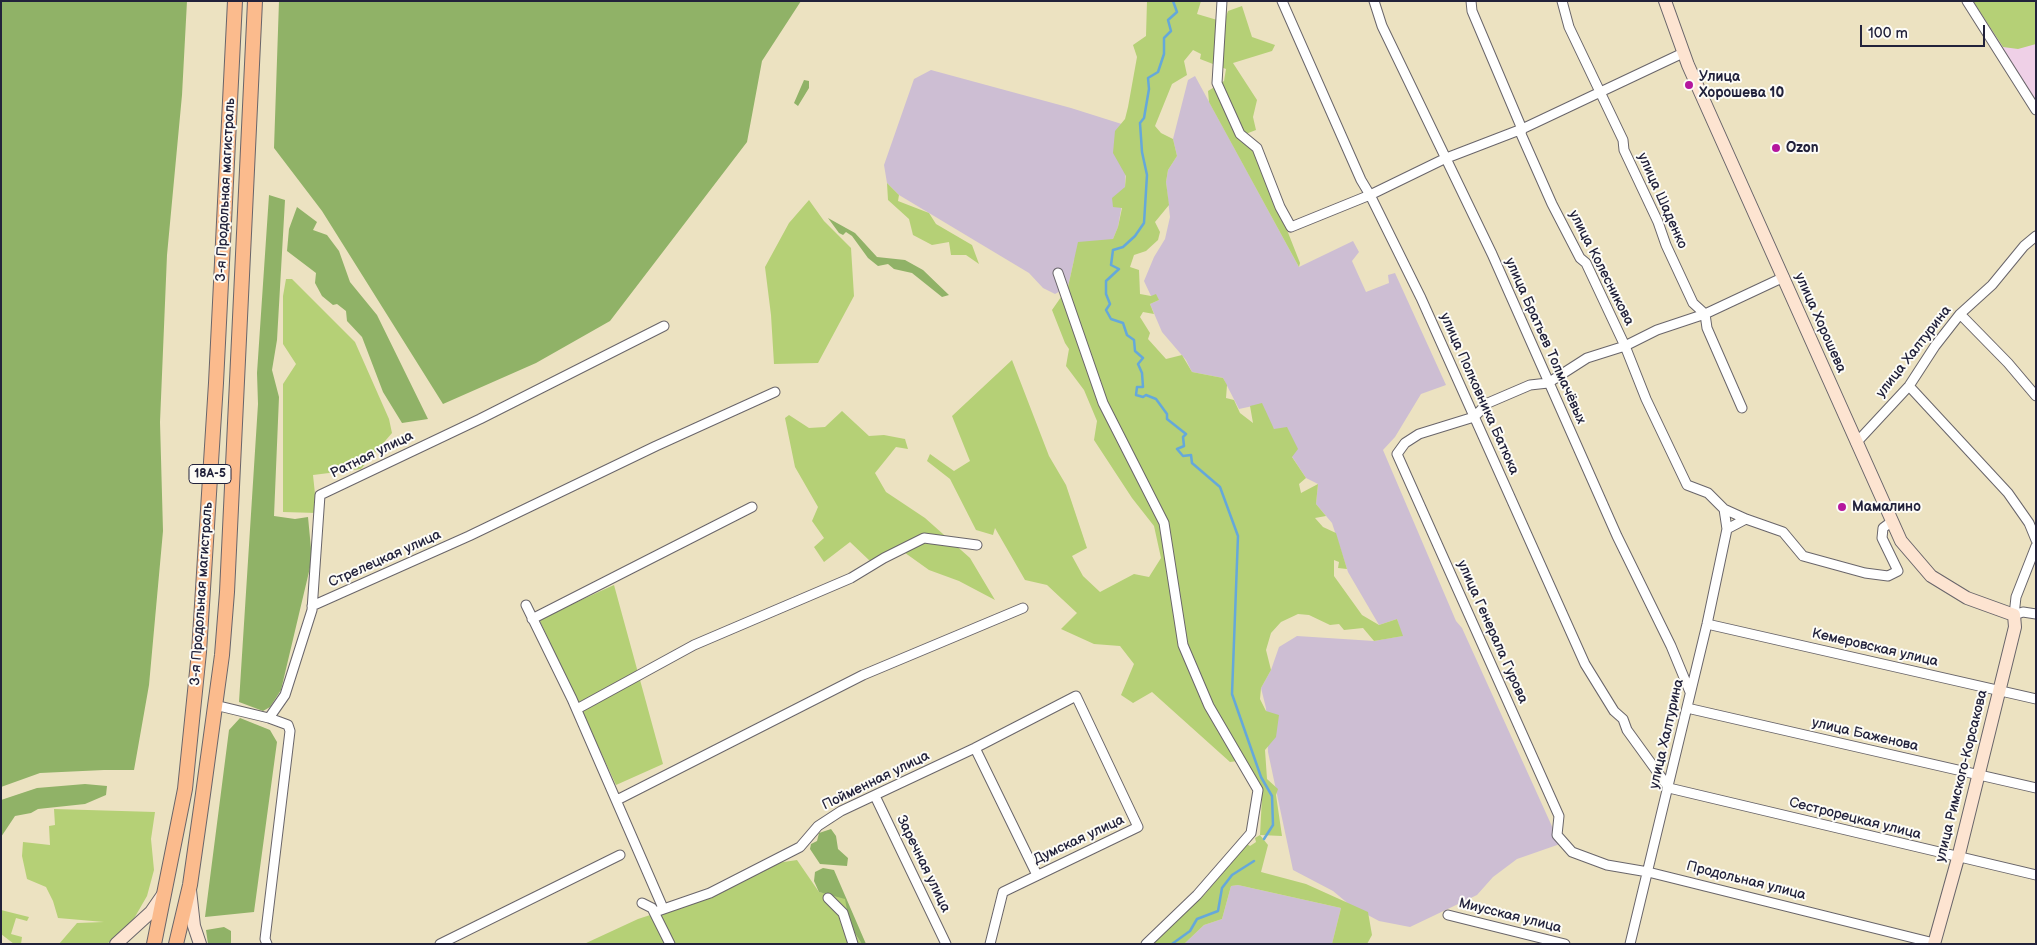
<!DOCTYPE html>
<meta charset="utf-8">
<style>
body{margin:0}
#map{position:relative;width:2037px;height:945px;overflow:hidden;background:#ece2c1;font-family:"Balsamiq Sans",sans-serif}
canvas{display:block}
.frame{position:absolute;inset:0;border:2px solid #22223b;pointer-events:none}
.scale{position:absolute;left:1860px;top:25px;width:125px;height:22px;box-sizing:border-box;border:2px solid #22223b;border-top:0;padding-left:6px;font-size:15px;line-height:18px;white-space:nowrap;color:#22223b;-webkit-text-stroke:4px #fdfcf7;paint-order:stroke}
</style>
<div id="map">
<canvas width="2037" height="945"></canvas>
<div class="frame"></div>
<div class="scale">100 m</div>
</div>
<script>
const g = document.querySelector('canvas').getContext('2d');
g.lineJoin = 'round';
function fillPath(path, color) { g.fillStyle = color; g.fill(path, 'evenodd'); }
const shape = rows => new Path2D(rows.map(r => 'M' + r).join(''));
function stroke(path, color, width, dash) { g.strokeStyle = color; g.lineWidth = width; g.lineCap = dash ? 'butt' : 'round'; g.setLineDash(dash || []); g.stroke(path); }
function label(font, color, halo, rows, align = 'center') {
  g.font = font + ' "Balsamiq Sans",sans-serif'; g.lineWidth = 4; g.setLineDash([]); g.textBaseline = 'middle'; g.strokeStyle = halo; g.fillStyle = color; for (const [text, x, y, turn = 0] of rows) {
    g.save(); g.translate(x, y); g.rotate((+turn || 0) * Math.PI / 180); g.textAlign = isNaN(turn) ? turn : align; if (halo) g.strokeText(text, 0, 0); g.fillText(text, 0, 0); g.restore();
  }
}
const built = shape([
 [1971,1,2036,1,2036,100]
]);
const industrial = shape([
 [931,70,1071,108,1128,126,1125,187,1118,227,1113,239,1074,260,1068,287,1055,294,1043,288,1029,273,899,195,887,183,884,165,914,79],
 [1195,76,1299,267,1353,241,1359,252,1352,261,1366,292,1389,283,1388,275,1395,273,1446,385,1421,394,1395,437,1383,450,1456,621,1462,628,1560,844,1517,859,1493,877,1477,895,1410,927,1379,921,1351,906,1333,891,1293,870,1268,752,1266,708,1261,688,1271,670,1279,647,1297,636,1374,641,1402,636,1397,619,1379,625,1348,572,1332,523,1316,504,1318,484,1306,478,1268,420,1262,404,1239,409,1223,378,1192,372,1186,360,1162,332,1150,304,1159,300,1151,296,1144,281,1154,257,1165,239,1170,217,1166,182,1168,170,1177,156,1173,139,1188,80],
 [1238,885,1341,908,1332,944,1184,944,1204,925,1222,919,1231,886]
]);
const green = shape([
 [1147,1,1201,1,1197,14,1224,22,1228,11,1242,6,1252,37,1275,45,1272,51,1233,63,1257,100,1253,117,1256,130,1243,135,1257,148,1287,219,1287,230,1300,263,1299,267,1209,102,1208,91,1224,81,1226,69,1200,59,1201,54,1193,50,1184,61,1187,75,1172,84,1155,126,1161,133,1173,139,1177,156,1168,170,1166,182,1169,205,1155,222,1160,232,1158,240,1146,251,1134,255,1130,267,1139,270,1140,294,1151,296,1156,294,1159,300,1150,304,1154,314,1143,312,1140,317,1150,333,1148,339,1166,359,1182,355,1192,372,1223,378,1227,385,1226,398,1234,400,1240,413,1253,423,1250,406,1262,403,1274,429,1287,427,1298,449,1292,457,1306,478,1299,484,1301,493,1318,484,1316,504,1326,516,1315,518,1323,527,1336,533,1347,569,1338,568,1339,562,1334,560,1334,576,1362,615,1379,625,1397,619,1403,636,1374,641,1363,628,1344,630,1339,624,1330,625,1309,615,1298,614,1281,622,1271,633,1266,650,1271,670,1261,688,1260,699,1266,711,1279,715,1276,737,1265,750,1267,779,1278,789,1276,795,1282,836,1260,835,1268,845,1261,872,1306,884,1368,912,1372,935,1367,944,1332,944,1341,908,1238,885,1231,886,1222,919,1204,925,1184,944,1151,944,1205,894,1247,844,1250,846,1256,842,1255,838,1260,835,1262,797,1259,782,1246,760,1230,762,1152,692,1133,703,1121,695,1134,664,1120,646,1094,644,1061,629,1077,613,1047,585,1025,580,995,528,993,535,976,530,950,479,927,461,930,454,954,471,970,461,952,416,1012,360,1049,456,1066,485,1087,548,1072,556,1083,576,1100,592,1134,574,1149,577,1161,558,1154,526,1132,498,1094,440,1097,421,1084,390,1066,366,1069,349,1065,343,1052,310,1068,287,1078,242,1113,239,1118,227,1122,208,1113,207,1112,198,1125,187,1126,176,1113,153,1115,131,1125,119,1128,107,1137,57,1133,45,1146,36],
 [1973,1,2036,1,2036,44,2018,49,2003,47],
 [887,183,899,195,898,201,929,213,936,224,972,245,979,264,966,255,951,255,949,242,932,245,913,235,909,219,888,200],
 [809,200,824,221,851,248,854,296,818,363,774,364,771,315,765,267,789,223],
 [286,279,292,279,355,342,389,419,392,433,361,469,313,475,317,513,283,512,283,384,296,364,283,344,283,296],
 [842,411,869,436,884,435,905,439,908,449,896,447,875,473,886,492,925,518,970,558,995,600,959,581,929,570,901,550,870,561,850,542,824,562,814,547,824,538,812,521,818,507,795,467,785,418,789,415,809,428,825,427],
 [614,585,663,764,616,785,539,619],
 [54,809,155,812,151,839,154,870,147,896,132,922,107,944,59,944,77,923,104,922,58,918,53,901,46,887,27,879,22,856,23,842,50,845,49,826,55,825],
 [797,860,819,892,846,898,850,926,862,944,584,944,638,919,724,891,777,863],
 [1,910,29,917,27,921,16,918,11,934,22,937,21,944,14,944,1,934]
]);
const forest = shape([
 [1,1,187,1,182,95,167,255,160,422,163,531,149,685,134,770,104,770,40,773,1,787],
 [279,1,801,1,762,61,747,142,610,321,536,363,443,404,322,211,274,148],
 [804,80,809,81,809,88,798,106,794,103],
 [269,195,285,200,277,340,272,370,279,397,274,516,295,519,308,517,312,559,281,690,270,707,263,711,239,702,258,404,257,373],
 [297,207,317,222,313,230,327,235,339,251,350,282,377,315,428,419,402,423,383,392,362,337,347,321,346,311,337,304,333,305,322,296,315,283,316,273,287,251,289,229],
 [828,218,855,233,877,257,905,260,923,270,949,295,942,297,912,273,894,269,888,264,878,266,868,258,852,236,846,232,843,235,839,233],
 [240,718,270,730,277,742,254,912,205,917,229,730],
 [85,784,107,786,106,795,85,804,38,809,31,813,15,816,1,837,1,800,37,788],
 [831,829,836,836,838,849,848,858,847,866,820,864,810,849,811,844,817,841,819,833],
 [823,868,834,870,866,944,862,944,850,926,845,899,819,892,814,881,815,872],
 [224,927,231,931,231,944,208,944,206,930]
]);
const stream = shape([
 [1173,1,1177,12,1168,20,1171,31,1164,38,1164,54,1158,72,1148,78,1149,89,1144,118,1140,123,1142,152,1147,175,1144,223,1135,236,1123,247,1113,250,1111,265,1119,269,1106,281,1106,294,1110,304,1106,310,1111,319,1123,323,1127,335,1134,340,1135,351,1143,358,1138,364,1142,373,1143,387,1137,387,1136,395,1143,397,1146,395,1156,399,1167,414,1167,419,1186,434,1183,437,1184,446,1177,449,1183,456,1191,455,1192,463,1220,487,1238,536,1232,694,1261,777,1272,796,1273,825,1264,839],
 [1172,944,1190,931,1197,919,1218,911,1222,888,1232,875,1254,861]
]);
const minor = shape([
 [1222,1,1217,83,1240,134,1257,148,1280,207,1291,227,1370,195,1444,159,1522,129,1683,53],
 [1282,1,1361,180,1370,195,1421,298,1585,664,1614,711,1623,719,1627,730,1669,788],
 [1374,1,1382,26,1492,254,1617,536,1671,646,1690,692],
 [1471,1,1472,11,1522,129,1521,134,1552,204,1580,258,1586,263,1625,346,1646,399,1687,485,1708,493,1724,509,1727,529,1707,624,1630,944],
 [1562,1,1569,27,1623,140,1624,150,1658,222,1666,245,1693,303,1705,314,1707,328,1742,408],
 [1967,1,2036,110],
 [1058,273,1103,403,1164,523,1183,645,1209,706,1258,790,1251,833,1197,895,1146,944],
 [1784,277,1705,314,1657,330,1625,346,1587,358,1548,383,1530,385,1488,403,1474,417,1419,434,1405,443,1397,454,1559,816,1557,835,1572,852,1607,865,1648,872,1934,943],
 [1960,314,2008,363,2036,396],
 [1909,386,2008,493,2029,523,2036,540],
 [1856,443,1909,386,1935,346,1960,314,1992,285,2024,246,2036,236],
 [1724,509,1746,519],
 [1727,529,1746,519,1783,532,1803,556,1865,573,1888,576,1898,571,1882,538,1883,528,1891,522],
 [526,605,572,699,663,908],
 [312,606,469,536,656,446,775,392],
 [2014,615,2016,597,2036,546],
 [2014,615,2023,612,2036,614],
 [532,619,752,507],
 [1707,624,2036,699],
 [215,705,269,718,288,725,290,731,265,939,267,944],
 [1687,708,2036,788],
 [577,709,694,645,851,578,884,558,924,538,977,545],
 [269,718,285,695,312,610,320,495,480,419,664,326],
 [975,748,1037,875],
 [1669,788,2036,875],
 [875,796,946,944],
 [617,800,863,675,1023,608],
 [828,898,843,913,853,944],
 [642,903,652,908,670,944],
 [655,912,710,893,800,847,818,826,841,811,975,748,1076,696,1138,827,1003,892,990,944],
 [1448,915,1565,944],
 [440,944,620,855]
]);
const secondary = shape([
 [1665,1,1688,65,1901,541,1931,576,1967,598,2014,615,2015,627,1958,858,1934,944],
 [190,890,194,926,200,944],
 [116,944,151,912,162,896]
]);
const trunk = shape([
 [154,944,185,789,199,652,216,383,235,1],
 [176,944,190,885,203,794,222,655,227,592,255,1]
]);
const markers = [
 [1689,85,5,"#b5179e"],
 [1776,148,5,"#b5179e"],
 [1842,507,5,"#b5179e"]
];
const shields = [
 [210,474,42]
];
const shieldNames = [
 ["18А-5",210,474]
];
const poiNames = [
 ["Улица",1699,77],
 ["Хорошева 10",1699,93],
 ["Ozon",1786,148],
 ["Мамалино",1852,507]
];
const streetNames = [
 ["3-я Продольная магистраль",226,190,-87],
 ["улица Шаденко",1662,201,66],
 ["улица Колесникова",1601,268,63],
 ["улица Хорошева",1820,323,66],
 ["улица Братьев Толмачёвых",1545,341,66],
 ["улица Халтурина",1914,352,-52],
 ["улица Полковника Батюка",1479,394,66],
 ["Ратная улица",372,455,-26],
 ["Стрелецкая улица",385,559,-24],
 ["3-я Продольная магистраль",202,594,-86],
 ["улица Генерала Гурова",1492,632,66],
 ["Кемеровская улица",1875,648,13],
 ["улица Халтурина",1667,734,-77],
 ["улица Баженова",1865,735,13],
 ["улица Римского-Корсакова",1962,776,-76],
 ["Пойменная улица",876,781,-26],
 ["Сестрорецкая улица",1855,819,14],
 ["Думская улица",1079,840,-25],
 ["Заречная улица",923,864,64],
 ["Продольная улица",1746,881,14],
 ["Миусская улица",1510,916,14]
];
fillPath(built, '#efd0e7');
fillPath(industrial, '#cdbed3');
fillPath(green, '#b5d076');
fillPath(forest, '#90b267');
stroke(stream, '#65a8da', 2.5);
stroke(minor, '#69656a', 11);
stroke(secondary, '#69656a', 14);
stroke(trunk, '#69656a', 16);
stroke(minor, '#fff', 9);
stroke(secondary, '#fde4d1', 12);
stroke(trunk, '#fbbb8d', 14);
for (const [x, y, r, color] of markers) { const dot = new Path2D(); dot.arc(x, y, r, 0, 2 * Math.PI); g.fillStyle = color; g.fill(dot); stroke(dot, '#fdfcf7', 2); }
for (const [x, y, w] of shields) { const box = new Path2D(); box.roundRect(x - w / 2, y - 9.5, w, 19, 4); g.fillStyle = '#fdfcf7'; g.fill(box); stroke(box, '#22223b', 1); }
label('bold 12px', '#22223b', null, shieldNames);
label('bold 14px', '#22223b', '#fdfcf7', poiNames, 'left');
label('14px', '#22223b', '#fdfcf7', streetNames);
</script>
